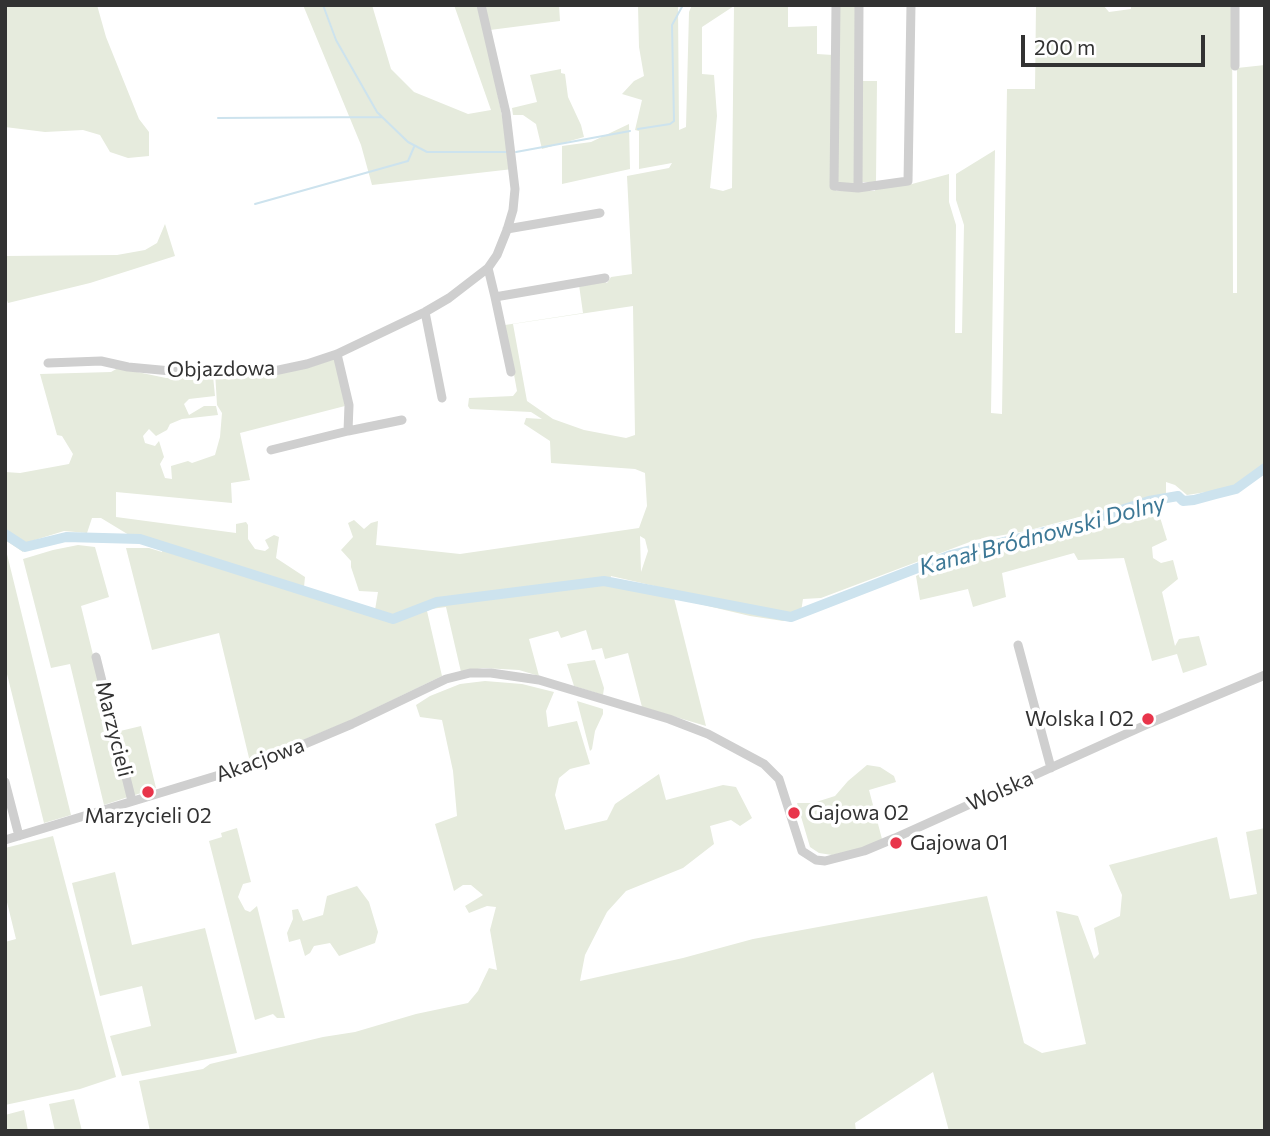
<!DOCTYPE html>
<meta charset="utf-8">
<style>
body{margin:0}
#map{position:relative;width:1270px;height:1136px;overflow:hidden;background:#fff;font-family:Commissioner,sans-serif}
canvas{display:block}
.frame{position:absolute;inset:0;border:7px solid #323232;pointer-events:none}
.scale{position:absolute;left:1021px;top:35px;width:184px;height:32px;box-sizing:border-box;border:4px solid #323232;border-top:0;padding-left:9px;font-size:21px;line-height:24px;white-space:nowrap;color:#323232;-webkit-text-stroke:5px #fff;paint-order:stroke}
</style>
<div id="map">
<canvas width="1270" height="1136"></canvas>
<div class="frame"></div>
<div class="scale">200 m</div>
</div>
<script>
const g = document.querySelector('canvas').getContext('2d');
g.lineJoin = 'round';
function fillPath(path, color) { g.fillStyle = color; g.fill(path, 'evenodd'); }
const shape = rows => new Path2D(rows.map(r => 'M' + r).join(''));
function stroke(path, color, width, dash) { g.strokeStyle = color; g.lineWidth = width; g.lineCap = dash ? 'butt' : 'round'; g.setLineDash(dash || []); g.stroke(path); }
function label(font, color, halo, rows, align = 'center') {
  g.font = font + ' Commissioner,sans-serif'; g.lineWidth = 7; g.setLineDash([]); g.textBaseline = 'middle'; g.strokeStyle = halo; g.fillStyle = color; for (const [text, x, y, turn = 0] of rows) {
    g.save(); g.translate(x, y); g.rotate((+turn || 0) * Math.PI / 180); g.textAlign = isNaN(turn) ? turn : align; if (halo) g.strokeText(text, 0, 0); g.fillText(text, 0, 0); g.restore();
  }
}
const green = shape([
 [5,5,97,5,106,37,139,119,149,132,149,156,128,158,110,152,100,135,83,130,45,132,5,127],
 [303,5,372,5,391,69,414,92,468,114,491,110,454,5,479,5,513,169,372,185,361,145],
 [484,5,559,5,560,21,490,30],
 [638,5,678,5,679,130,686,127,689,12,692,5,788,5,788,27,817,26,817,54,833,55,836,191,875,191,876,187,912,184,949,174,949,202,956,225,955,333,962,333,964,225,956,200,956,174,995,150,991,413,1002,414,1007,89,1035,89,1036,5,1103,5,1109,12,1131,9,1131,5,1232,5,1233,293,1237,293,1237,68,1265,65,1265,464,1236,485,1213,491,1187,495,1175,485,1166,482,1166,494,1026,531,975,540,821,598,803,599,800,618,783,621,750,616,674,598,706,726,642,707,628,653,605,659,602,648,592,650,586,630,561,638,558,631,529,639,539,676,519,670,483,668,461,672,446,607,431,609,427,611,442,676,351,720,250,762,219,633,152,650,126,548,149,548,162,552,163,543,129,535,101,518,92,518,87,533,64,531,25,543,23,552,5,540,5,472,20,473,69,464,73,454,62,436,57,435,40,374,111,372,118,368,166,378,213,376,215,396,189,399,184,404,189,415,204,406,216,406,218,415,182,419,170,424,167,430,156,436,149,429,143,436,145,443,155,446,159,441,164,457,160,464,165,478,172,479,171,466,188,461,192,463,215,455,220,437,222,413,217,405,215,371,264,373,335,358,345,406,240,433,250,480,231,483,232,503,116,492,116,517,236,533,236,524,246,522,248,525,248,539,255,549,265,551,269,548,265,540,274,535,279,537,276,558,305,577,304,587,375,610,378,592,359,591,351,567,351,561,341,550,353,537,348,523,354,520,364,529,371,523,378,521,376,545,460,554,639,528,647,506,645,473,635,469,551,463,550,441,524,424,526,418,542,419,531,412,470,409,468,406,469,398,513,396,517,391,505,325,583,313,579,285,603,281,607,283,611,277,632,274,627,176,669,168,672,163,639,169,639,131,635,130,642,100,622,94,634,81,644,76,639,47],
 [734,6,732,188,723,191,710,188,717,116,714,75,702,74,702,27],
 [633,306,635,435,626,438,584,430,553,419,527,401,513,324],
 [640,536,645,539,648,551,641,572],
 [611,576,672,590,674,597,610,585],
 [838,5,857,5,855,184,837,184],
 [561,69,561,73,565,74,568,97,581,125,584,137,542,149,536,124,523,115,513,115,512,108,537,102,530,75],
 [862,81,877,81,876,182,861,182],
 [629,124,630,169,562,184,562,146,591,142],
 [165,224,175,256,90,283,8,303,5,295,5,256,117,255,145,250,157,243],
 [1159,514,1167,540,1152,547,1153,558,1161,563,1173,560,1178,579,1162,592,1175,646,1179,639,1199,636,1207,665,1183,673,1177,654,1152,661,1124,558,1078,560,1074,553,1002,573,1006,597,973,607,968,589,920,600,916,576,934,567,979,552,1013,548,1067,532,1139,520],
 [78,545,95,547,109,597,81,606,128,797,104,805,70,664,51,668,23,559,53,550],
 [5,546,71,815,44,823,5,666],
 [595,660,604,688,603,695,574,686,567,664],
 [485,681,522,684,554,692,546,711,548,727,577,721,590,764,570,769,559,778,555,795,565,830,607,820,615,804,659,774,666,800,723,785,736,787,752,818,740,826,731,820,710,826,714,844,683,868,626,891,607,912,585,955,580,981,683,958,753,939,987,896,1024,1043,1042,1053,1086,1044,1056,911,1078,916,1094,959,1099,954,1094,928,1120,916,1122,895,1109,865,1217,837,1230,899,1257,894,1246,832,1265,828,1265,1131,949,1131,933,1072,855,1123,856,1131,150,1131,139,1081,203,1069,210,1064,323,1037,355,1032,416,1014,468,1003,478,991,489,968,497,970,490,930,496,907,487,906,469,913,465,906,483,895,471,885,463,885,454,891,435,824,457,816,453,771,442,720,420,717,416,705,430,696,460,684],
 [577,701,603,709,603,714,595,731,592,749,590,751],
 [141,726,156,788,132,796,116,732],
 [867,765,880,767,894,776,896,782,869,790,882,839,863,848,832,855,819,853,810,847,797,803,813,803,835,796,848,781],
 [237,828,251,882,243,884,238,897,245,910,250,912,257,906,285,1018,277,1018,273,1014,255,1020,209,841,222,837,221,833],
 [53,836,116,1077,80,1089,5,1105,5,942,16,939,5,894,5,848],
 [115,872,132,945,205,928,237,1053,122,1076,110,1036,151,1026,142,986,100,996,72,883],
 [357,886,369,902,378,932,375,943,339,956,330,943,314,946,310,953,305,956,300,939,289,942,287,933,293,919,292,910,298,909,303,921,323,915,327,896],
 [74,1099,82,1131,55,1131,49,1104],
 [24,1110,28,1131,5,1131,5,1115]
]);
const stream = shape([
 [323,5,336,40,377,112,408,142,427,152,506,152],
 [218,118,382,117],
 [638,129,670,124,674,121,672,25,683,5],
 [516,152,630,131],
 [255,204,408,161,414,147]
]);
const river = shape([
 [5,534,25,547,66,537,140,539,393,619,437,602,604,581,791,617,951,555,1084,522,1149,501,1178,496,1183,501,1194,500,1216,494,1236,489,1265,468]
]);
const minor = shape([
 [836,5,834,186,858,188,908,181,911,5],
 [1235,5,1235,66],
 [858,188,859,5],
 [507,229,600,213],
 [488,268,495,297,605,278],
 [495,297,511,372],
 [425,312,442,398],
 [337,354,349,405,348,431],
 [48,363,101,361,128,367,171,371,274,371,307,364,337,354,425,312,449,298,488,268,497,255,507,230,513,210,515,189,506,113,481,5],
 [271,450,348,431,402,420],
 [1018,645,1051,768],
 [96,657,132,801],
 [5,782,19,836],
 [5,840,262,762,352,724,446,679,470,673,491,673,539,680,669,719,708,734,764,764,779,779,802,851,816,860,825,861,864,851,895,838,1150,723,1265,675]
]);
const markers = [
 [1148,719,7,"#e8354b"],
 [148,792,7,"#e8354b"],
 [794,813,7,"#e8354b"],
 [896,843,7,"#e8354b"]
];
const streetNames = [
 ["Objazdowa",221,369,-1],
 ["Marzycieli",114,729,76],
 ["Akacjowa",260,760,-20],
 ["Wolska",1000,791,-24]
];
const poiNames = [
 ["Wolska I 02",1134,719,"right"],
 ["Gajowa 02",808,813],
 ["Marzycieli 02",148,816,"center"],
 ["Gajowa 01",910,843]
];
const waterNames = [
 ["Kanał Bródnowski Dolny",1042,535,-15]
];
fillPath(green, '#e6ebdd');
stroke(stream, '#cde3ee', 2);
stroke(river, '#cde3ee', 10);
stroke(minor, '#cfcfcf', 9);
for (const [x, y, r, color] of markers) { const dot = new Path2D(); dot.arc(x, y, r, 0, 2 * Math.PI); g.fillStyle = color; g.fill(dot); stroke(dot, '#fff', 2.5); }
label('21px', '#323232', '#fff', streetNames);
label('21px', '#323232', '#fff', poiNames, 'left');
label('italic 23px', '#3d7896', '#fff', waterNames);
</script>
